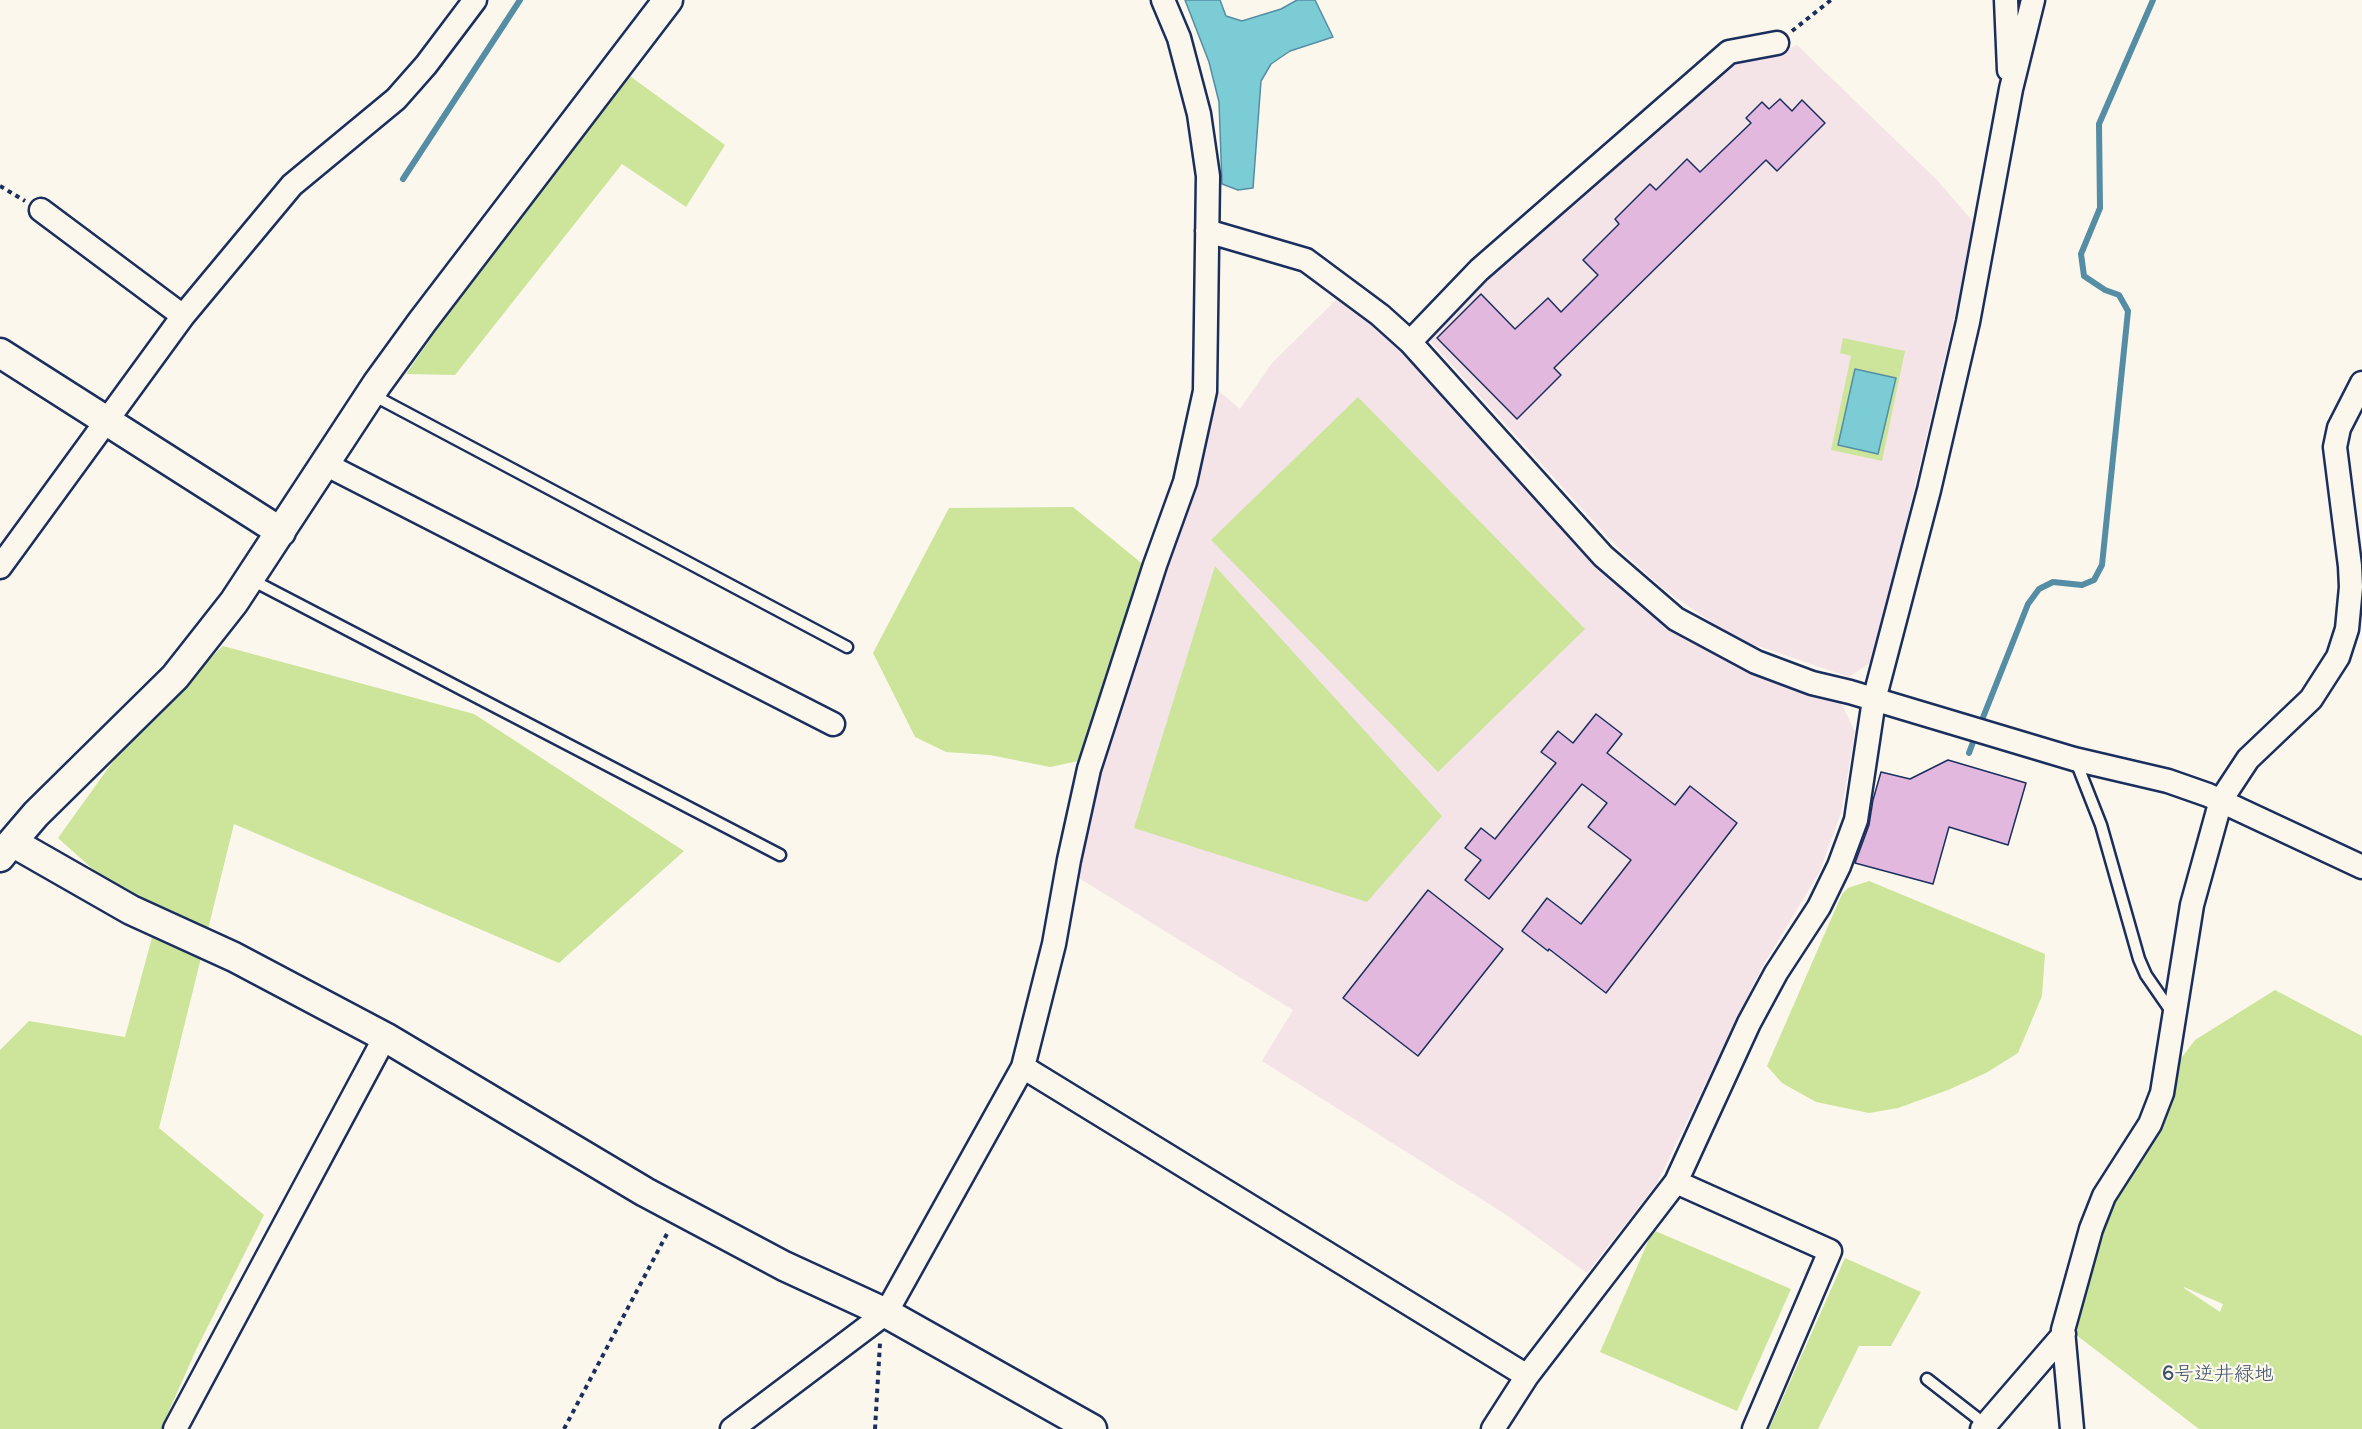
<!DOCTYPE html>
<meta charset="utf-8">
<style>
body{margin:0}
canvas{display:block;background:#fbf7ec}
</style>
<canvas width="2362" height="1429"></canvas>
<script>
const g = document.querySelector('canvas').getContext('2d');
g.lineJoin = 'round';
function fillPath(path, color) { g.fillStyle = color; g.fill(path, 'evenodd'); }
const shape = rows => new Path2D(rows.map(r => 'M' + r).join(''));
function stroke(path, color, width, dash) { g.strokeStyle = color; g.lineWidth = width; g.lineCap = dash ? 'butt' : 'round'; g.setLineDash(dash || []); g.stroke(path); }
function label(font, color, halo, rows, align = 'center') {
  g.font = font + ' "Balsamiq Sans","Klee One",sans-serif'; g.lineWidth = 4.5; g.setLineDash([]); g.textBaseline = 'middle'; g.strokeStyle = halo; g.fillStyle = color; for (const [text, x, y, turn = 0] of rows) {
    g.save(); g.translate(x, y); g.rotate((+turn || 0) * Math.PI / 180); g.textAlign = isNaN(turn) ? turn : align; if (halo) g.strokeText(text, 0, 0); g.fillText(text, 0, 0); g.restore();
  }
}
const built = shape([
 [1797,45,1937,180,1976,225,1874,660,1849,677,1734,638,1661,587,1615,545,1429,340,1481,280,1728,62,1755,55,1760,61],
 [1340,296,1365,315,1412,361,1632,598,1682,638,1748,672,1841,703,1855,732,1841,813,1819,873,1761,969,1656,1185,1587,1273,1505,1214,1262,1061,1293,1010,1074,875,1097,785,1173,539,1214,387,1240,409,1272,363]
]);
const green = shape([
 [627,74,725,145,686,207,622,164,455,375,406,374,559,155],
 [1843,338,1905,351,1882,461,1831,450,1851,356,1840,353],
 [1358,397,1585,629,1438,772,1211,540],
 [1073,507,1145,566,1088,759,1050,767,990,755,946,752,915,737,873,653,949,508],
 [1215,566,1442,816,1367,902,1134,828],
 [223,646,474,714,684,851,559,963,234,824,159,1128,264,1215,196,1350,161,1429,0,1429,0,1050,29,1021,125,1037,160,908,117,891,58,838,132,735],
 [1869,881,2045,954,2042,996,2018,1053,1986,1073,1948,1090,1898,1108,1869,1113,1816,1102,1782,1083,1767,1066,1842,894,1848,888],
 [2275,990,2362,1036,2362,1429,2199,1429,2071,1331,2111,1201,2173,1069,2195,1040],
 [2184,1287,2223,1304,2220,1312,2184,1288],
 [1653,1230,1791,1289,1737,1411,1600,1352],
 [1845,1258,1921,1292,1891,1346,1859,1346,1818,1429,1769,1429]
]);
const water = shape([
 [1185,0,1220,0,1226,16,1242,21,1281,9,1297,0,1315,0,1333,37,1290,51,1271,64,1261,81,1253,188,1238,190,1222,184,1219,102,1209,62,1185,0],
 [1855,369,1896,378,1878,454,1838,445,1855,369]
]);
const stream = shape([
 [403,179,520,0],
 [1980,725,2028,604,2039,589,2053,582,2082,585,2094,580,2102,565,2128,311,2119,295,2105,290,2084,276,2081,254,2100,208,2099,124,2153,0],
 [1969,753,1976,734]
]);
const building = shape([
 [1780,99,1792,111,1802,100,1825,123,1777,171,1766,160,1554,368,1561,375,1517,419,1437,338,1481,294,1515,329,1548,298,1561,312,1598,275,1583,260,1619,224,1615,219,1650,184,1656,190,1687,159,1700,172,1751,123,1746,118,1762,102,1769,109,1780,99],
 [1596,714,1622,734,1607,753,1675,805,1690,786,1737,823,1606,993,1549,949,1548,951,1522,931,1547,898,1581,924,1631,860,1588,827,1607,803,1582,784,1489,899,1465,880,1481,860,1465,848,1481,828,1495,839,1556,763,1541,752,1558,731,1573,743,1596,714],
 [1948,760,2026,783,2008,845,1949,827,1933,884,1855,863,1869,825,1873,800,1881,772,1910,779,1948,760],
 [1428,890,1503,949,1418,1056,1343,998,1428,890]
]);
const path = shape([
 [1792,31,1831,0],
 [0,186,25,201],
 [564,1429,669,1230],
 [875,1429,880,1343]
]);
const service = shape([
 [371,394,847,647],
 [250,579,780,855],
 [2075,759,2101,825,2139,959,2146,975,2173,1014],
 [1927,1379,1986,1425]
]);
const minor = shape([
 [2006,0,2009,70],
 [41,210,183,316],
 [1207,231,1306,260,1380,315,1410,342,1603,556,1676,619,1756,662,1812,683,1850,692,2074,759,2168,781,2208,795,2362,867],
 [1410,342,1479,270,1729,52,1777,43],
 [325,464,833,724],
 [0,567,183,316,292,185,396,99,426,65,475,0],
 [1023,1067,1527,1376],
 [1676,1182,1830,1251,1754,1429],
 [175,1429,385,1037],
 [732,1429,886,1313,1023,1067,1054,944,1069,860,1089,769,1155,565,1185,482,1205,391,1208,176,1199,114,1179,38,1163,0],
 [1493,1429,1527,1376,1676,1182,1749,1023,1776,973,1819,907,1839,866,1856,820,1874,700,1929,490,1968,322,2011,89,2033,0],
 [1982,1429,2064,1334],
 [2072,1429,2063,1330,2091,1229,2104,1196,2150,1124,2162,1093,2192,905,2221,800,2248,759,2311,699,2338,657,2347,629,2351,587,2350,566,2335,447,2339,428,2362,383]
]);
const tertiary = shape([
 [0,353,281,532],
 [12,842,36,814,175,677,234,602,377,384,422,322,668,0],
 [0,857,12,842,131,910,234,957,385,1037,645,1192,784,1266,886,1313,1092,1429]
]);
const parkNames = [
 ["6号逆井緑地",2218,1375]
];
fillPath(built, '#f4e4e8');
fillPath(green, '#cce59b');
fillPath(water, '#7bccd5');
stroke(water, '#558da5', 1.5);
stroke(stream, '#558da5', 6);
fillPath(building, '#e2b8df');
stroke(building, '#1b2f5e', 1.5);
stroke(service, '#1b2f5e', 15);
stroke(minor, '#1b2f5e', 27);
stroke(tertiary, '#1b2f5e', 33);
stroke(path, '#1b2f5e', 4, [4.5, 4.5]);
stroke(service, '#fbf7ec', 10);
stroke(minor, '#fbf7ec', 22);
stroke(tertiary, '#fbf7ec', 28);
label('20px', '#3e536a', '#fbf7ec', parkNames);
</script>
